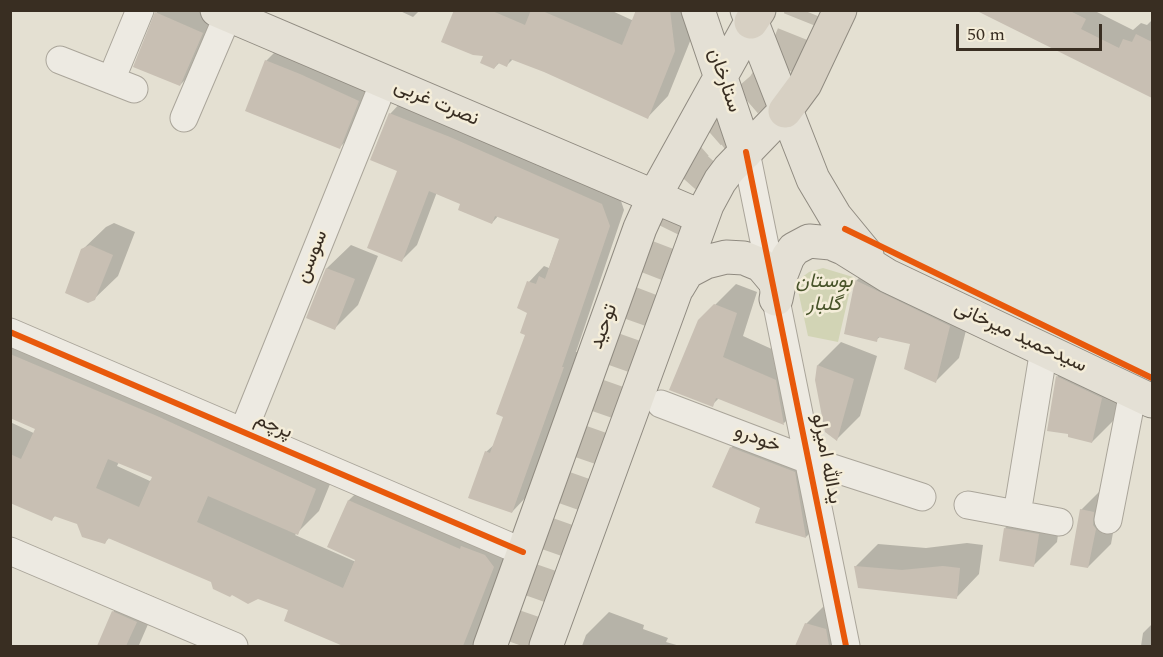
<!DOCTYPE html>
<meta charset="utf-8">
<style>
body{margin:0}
#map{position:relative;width:1163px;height:657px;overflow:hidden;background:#e4e0d2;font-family:Spectral,serif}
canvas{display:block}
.frame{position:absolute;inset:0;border:12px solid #392e22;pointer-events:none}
.scale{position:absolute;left:956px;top:24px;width:146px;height:27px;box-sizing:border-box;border:3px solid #392e22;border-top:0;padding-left:8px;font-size:18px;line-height:21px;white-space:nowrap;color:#392e22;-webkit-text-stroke:4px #f4edd9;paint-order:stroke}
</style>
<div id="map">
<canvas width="1163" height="657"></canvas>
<div class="frame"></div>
<div class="scale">50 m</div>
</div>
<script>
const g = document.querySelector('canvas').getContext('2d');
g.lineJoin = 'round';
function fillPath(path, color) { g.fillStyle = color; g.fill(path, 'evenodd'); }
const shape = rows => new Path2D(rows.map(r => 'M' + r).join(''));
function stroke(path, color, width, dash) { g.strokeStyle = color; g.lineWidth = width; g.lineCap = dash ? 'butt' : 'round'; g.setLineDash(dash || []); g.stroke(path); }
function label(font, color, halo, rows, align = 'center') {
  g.font = font + ' Spectral,Vazirmatn,serif'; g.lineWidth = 5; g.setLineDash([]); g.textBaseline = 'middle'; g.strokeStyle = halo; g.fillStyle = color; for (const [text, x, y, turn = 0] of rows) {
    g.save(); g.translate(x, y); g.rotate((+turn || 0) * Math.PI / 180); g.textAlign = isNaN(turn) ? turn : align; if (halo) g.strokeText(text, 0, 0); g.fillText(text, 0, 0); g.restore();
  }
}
const green = shape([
 [823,268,853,277,838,342,808,336,797,286,801,278,809,272]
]);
const shadow = shape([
 [159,10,225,10,203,62,180,85,156,13],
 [398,10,420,10,413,17],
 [456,10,610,10,634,21,638,10,694,10,695,29,668,96,648,117,544,70,513,59,507,65,500,62,494,68],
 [982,10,1098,10,1097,12,1133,30,1141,23,1147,25,1152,20,1152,95,982,12],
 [289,38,381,78,363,124,340,147,266,61],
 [405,98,617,189,624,210,576,352,578,352,527,496,512,512,486,452,496,443,505,416,527,334,529,312,519,307,529,282,544,266,549,268,560,238,498,216,492,223,462,203,437,192,417,245,401,261,399,170,390,114],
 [114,223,135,232,118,276,94,299,82,250,106,227],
 [351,245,378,256,358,305,335,328,308,317,327,268],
 [879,258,973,303,959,358,936,381,912,343,881,336,876,340,856,281],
 [736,284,757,292,743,336,796,360,804,403,784,423,719,398,712,405,699,321],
 [10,323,337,467,319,511,295,535,356,562,357,559,329,546,349,500,371,479,515,545,477,646,346,646,286,620,290,609,109,538,105,542,78,523,56,515,52,519,10,498,10,422,40,436,45,431,10,417],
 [119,462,154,476,150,481,117,466],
 [841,342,877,356,860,416,837,439,818,365],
 [1080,354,1124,375,1115,419,1092,442,1057,377],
 [754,425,817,449,829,514,806,537,757,522,761,507,731,448],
 [1104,487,1118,505,1111,544,1088,567,1081,510],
 [1029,505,1061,511,1057,542,1033,566,1005,528],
 [967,543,983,545,979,574,956,598,855,567,878,544,926,548],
 [136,589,159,599,139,645,98,646,113,612],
 [829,601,855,646,797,646,806,624],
 [609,612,644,625,643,629,668,638,666,642,680,646,582,646,586,635],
 [1152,624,1152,646,1141,646,1143,633]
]);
const building = shape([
 [454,10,490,10,525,25,531,10,540,10,622,45,636,10,670,10,675,51,648,119,544,72,510,59,507,67,498,63,494,69,480,63,483,56,473,55,441,42],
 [975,10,1068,10,1086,19,1081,29,1119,48,1123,39,1132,42,1136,34,1152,42,1152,98],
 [155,12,203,33,180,86,133,67],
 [265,60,300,74,359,101,340,149,245,111],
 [389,113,450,137,602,204,610,226,562,367,564,367,512,513,468,498,485,451,490,453,503,417,496,414,525,335,520,333,527,313,517,308,527,281,536,284,539,276,545,279,559,239,495,216,492,224,458,210,460,204,429,191,402,262,367,248,397,171,370,160],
 [90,245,113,255,95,300,88,303,65,293,81,249],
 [326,268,355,279,335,330,306,318],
 [855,280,950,326,936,383,904,369,910,344,878,337,877,342,844,334],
 [714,304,737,313,723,357,776,380,784,425,716,398,713,407,669,390,698,320],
 [10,354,157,416,316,489,298,535,208,496,197,522,343,588,355,560,327,547,348,500,460,549,461,546,485,555,494,567,463,646,343,646,284,621,288,610,258,599,248,604,232,595,230,597,213,589,211,582,108,538,105,544,82,537,77,524,54,516,52,521,10,503,10,454,21,459,35,429,10,418],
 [108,459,152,477,139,507,96,488],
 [817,365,854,379,837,441,825,432,815,380],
 [1056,376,1102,398,1092,443,1068,437,1068,434,1047,431],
 [730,447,795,472,806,538,755,523,760,508,712,487],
 [1080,509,1094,512,1093,525,1096,529,1088,568,1070,565],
 [1004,528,1039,534,1034,567,999,561],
 [854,566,902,570,943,566,960,568,957,599,858,588],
 [112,611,137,622,126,646,97,646],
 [805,623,826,629,829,646,795,646]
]);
const highwayTunnel = shape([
 [676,168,696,145,763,87,789,45,803,10],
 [522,646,636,322,671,231,690,192,720,158,736,146]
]);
const minor = shape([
 [60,60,134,89],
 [111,80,140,10],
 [184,118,228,15],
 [746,152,846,646],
 [10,332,523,552],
 [661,404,808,460,922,497],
 [243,432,384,82],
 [968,505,1059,522],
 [1017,514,1044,349],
 [1108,520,1133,392],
 [10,551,234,646]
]);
const major = shape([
 [217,10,702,217],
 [698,10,746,152],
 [747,10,813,179,835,216,867,255],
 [678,287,687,272,706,262,726,257,744,258,761,265,772,278],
 [776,299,781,275,788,257,794,249,809,241,831,243,843,248,888,276,1152,401],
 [490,646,640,228,654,197,751,22],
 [546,646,707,205,720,181,729,169,785,111]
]);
const highway = shape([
 [751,22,759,10],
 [785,111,805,84,840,10]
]);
const cycleway = shape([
 [746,152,846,646],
 [845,229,1152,378],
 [10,332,523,552]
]);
const streetNames = [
 ["ستارخان",723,81,71],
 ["نصرت غربی",436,104,23],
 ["سوسن",313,257,-68],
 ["توحید",605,327,-70],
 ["سیدحمید میرخانی",1020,338,25],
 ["پرچم",273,427,23],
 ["خودرو",757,440,21],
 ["یدالله امیرلو",825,459,79]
];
const parkNames = [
 ["بوستان",824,283],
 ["گلبار",824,306]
];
fillPath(green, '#d2d4b5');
fillPath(shadow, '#0003');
fillPath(building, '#c8bfb3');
stroke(highwayTunnel, '#c2bcaf', 33, [33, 16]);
stroke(minor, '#aaa59a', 29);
stroke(major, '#908b81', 35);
stroke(highway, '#908b81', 35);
stroke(minor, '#edeae2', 27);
stroke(major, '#e4e0d5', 33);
stroke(highway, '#d7d0c3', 33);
stroke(cycleway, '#e8590c', 6);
label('20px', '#392e22', '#f4edd9', streetNames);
label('italic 20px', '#48542a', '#f4edd9', parkNames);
</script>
